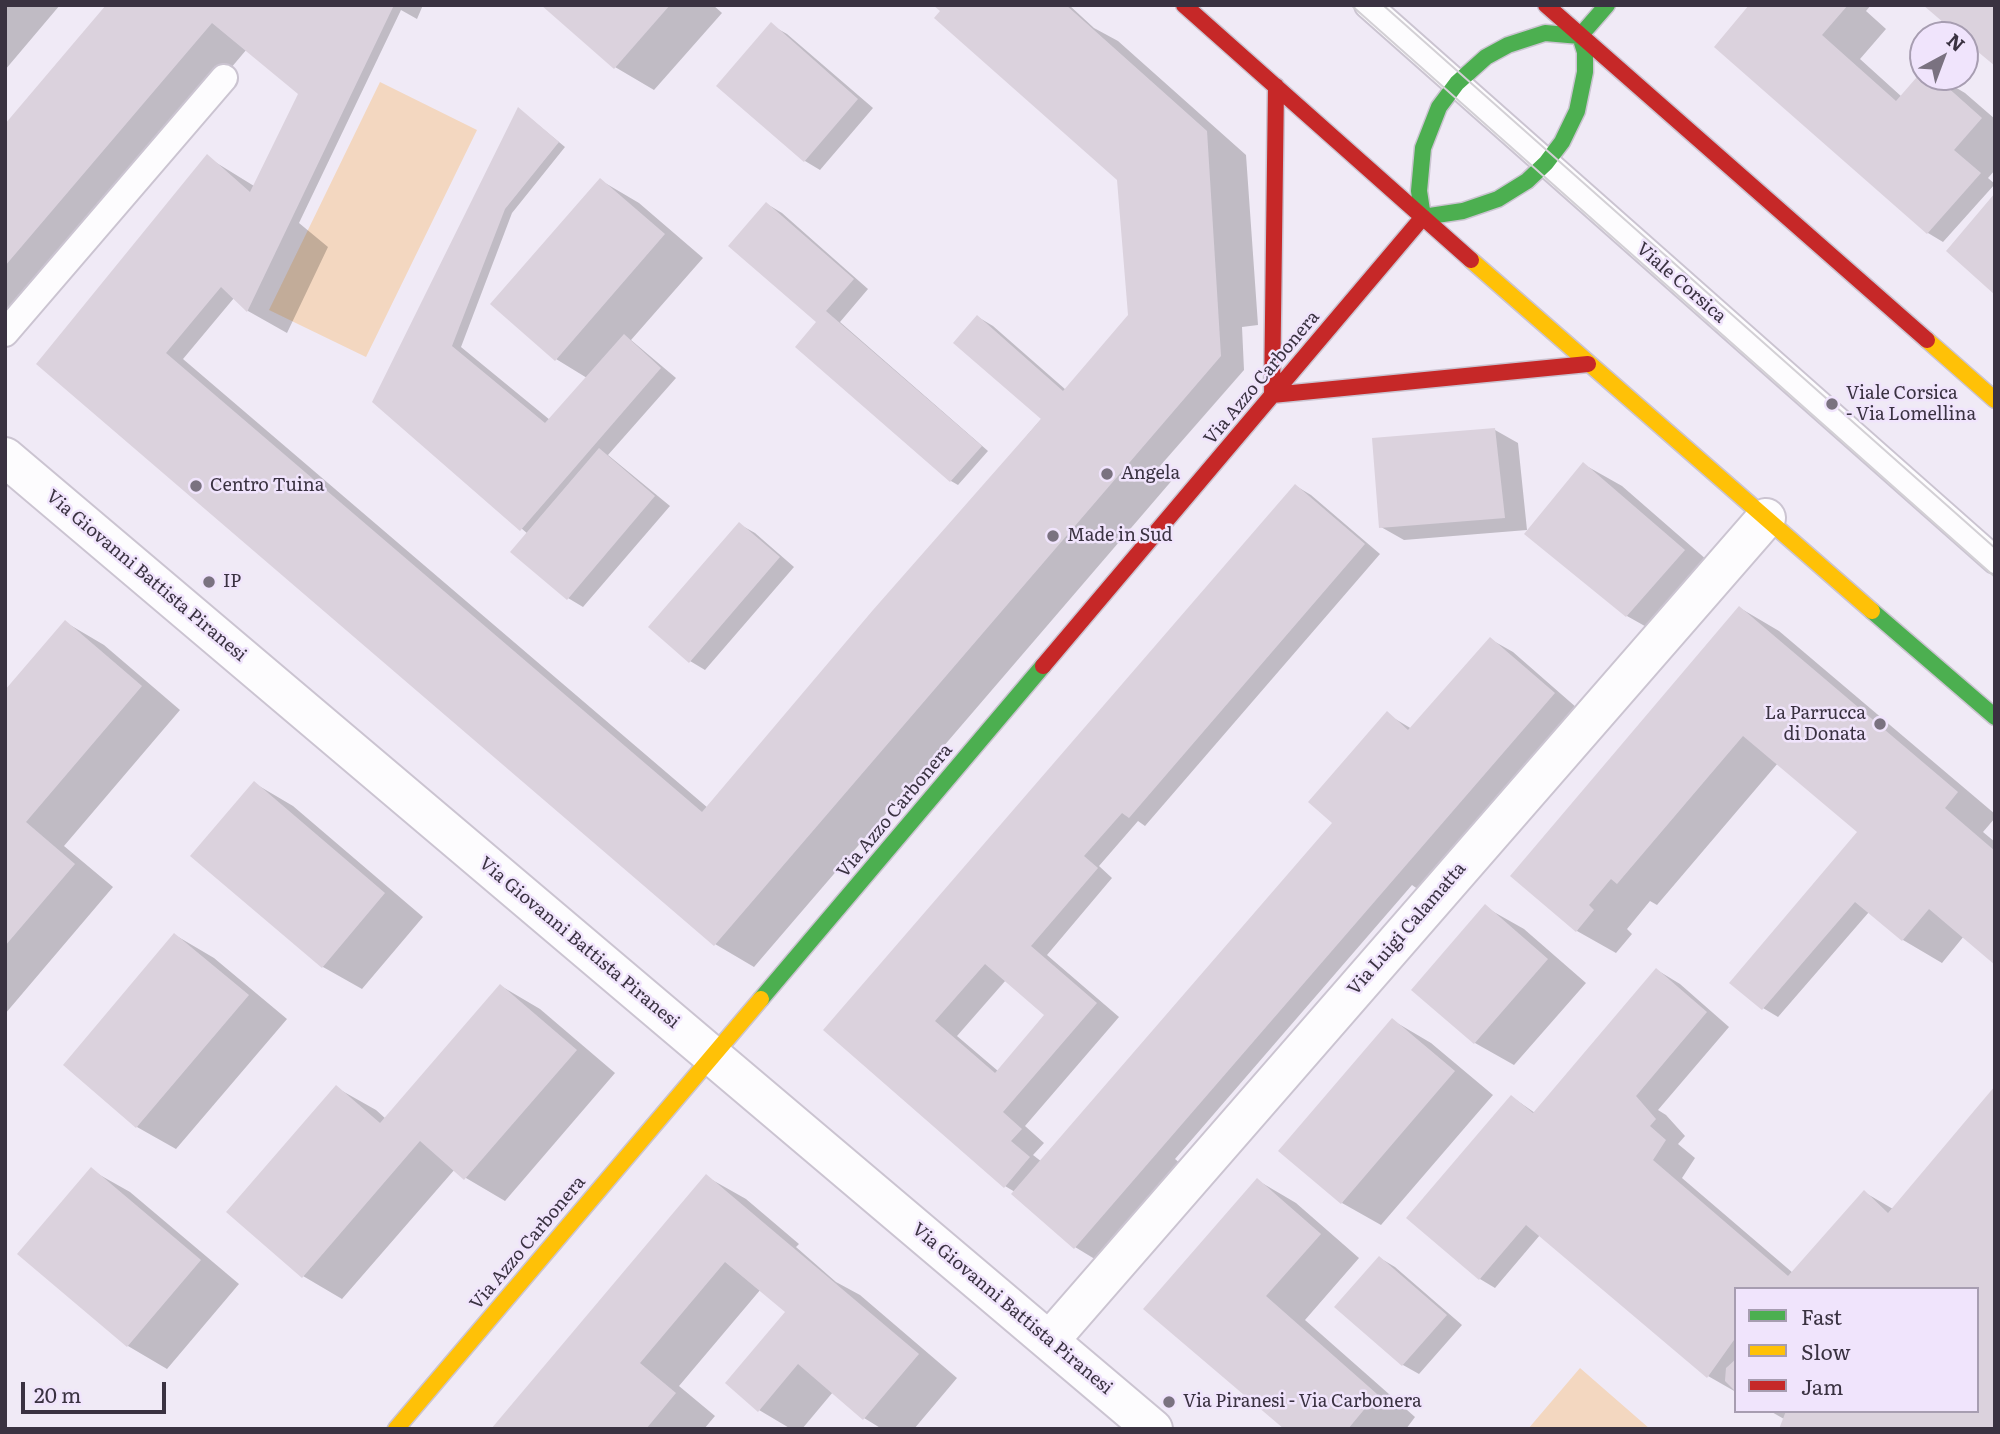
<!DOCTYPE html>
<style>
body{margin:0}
#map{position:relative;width:2000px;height:1434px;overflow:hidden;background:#f0eaf6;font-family:Literata,serif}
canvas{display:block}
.frame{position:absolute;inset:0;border:7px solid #3a3241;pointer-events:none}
.legend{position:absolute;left:1734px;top:1287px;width:245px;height:126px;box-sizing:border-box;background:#f0e4fc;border:2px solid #a79db1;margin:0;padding:9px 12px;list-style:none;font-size:21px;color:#3a3241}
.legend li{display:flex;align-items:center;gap:14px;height:35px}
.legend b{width:35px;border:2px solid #a79db1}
.north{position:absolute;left:1909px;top:21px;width:70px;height:70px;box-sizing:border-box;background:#f0e4fc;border:2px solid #a79db1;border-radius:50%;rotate:41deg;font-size:19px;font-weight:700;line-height:28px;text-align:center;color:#3a3241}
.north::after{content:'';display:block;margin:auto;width:24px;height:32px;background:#7a7280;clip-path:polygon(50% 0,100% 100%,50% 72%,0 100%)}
.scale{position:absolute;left:21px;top:1382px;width:145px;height:32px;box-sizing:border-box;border:4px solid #3a3241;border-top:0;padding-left:9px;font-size:21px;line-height:24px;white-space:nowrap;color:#3a3241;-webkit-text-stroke:5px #f0e4fc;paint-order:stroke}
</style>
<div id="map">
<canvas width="2000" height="1434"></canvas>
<div class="frame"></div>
<ul class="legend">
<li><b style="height:9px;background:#4caf50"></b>Fast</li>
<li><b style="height:9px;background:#ffc107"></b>Slow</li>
<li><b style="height:9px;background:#c62828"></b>Jam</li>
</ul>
<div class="north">N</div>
<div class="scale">20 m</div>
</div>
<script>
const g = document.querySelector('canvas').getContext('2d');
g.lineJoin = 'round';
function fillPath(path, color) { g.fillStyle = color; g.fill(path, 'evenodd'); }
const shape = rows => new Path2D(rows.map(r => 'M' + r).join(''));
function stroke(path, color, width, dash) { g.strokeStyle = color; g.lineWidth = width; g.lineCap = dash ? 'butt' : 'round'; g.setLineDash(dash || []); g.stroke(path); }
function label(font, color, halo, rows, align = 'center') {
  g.font = font + ' Literata,serif'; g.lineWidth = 5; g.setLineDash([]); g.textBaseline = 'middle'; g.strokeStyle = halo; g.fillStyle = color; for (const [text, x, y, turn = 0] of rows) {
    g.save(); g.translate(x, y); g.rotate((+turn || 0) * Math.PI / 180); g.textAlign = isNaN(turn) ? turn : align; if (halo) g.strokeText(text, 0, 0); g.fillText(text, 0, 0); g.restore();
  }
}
const green = shape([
 [380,82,477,130,366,357,269,310],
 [1580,1368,1650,1429,1528,1429]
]);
const shadow = shape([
 [5,5,60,5,5,70],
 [109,5,423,5,417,19,401,10,299,223,328,247,287,333,248,311,234,298,183,359,708,808,1042,418,978,317,993,326,1066,390,1130,315,1119,179,935,5,1069,5,1094,28,1118,41,1246,155,1258,325,1242,327,1244,370,1160,466,1174,478,754,967,715,944,39,363,207,157,254,186,301,94,247,49,11,328,5,324,5,127],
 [544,5,713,5,722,13,654,90,615,67],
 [1751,5,1871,5,1866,11,1886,29,1860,59,1902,97,1923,73,1923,77,1938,77,1965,93,1995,119,1995,170,1988,178,1995,184,1943,242,1928,233],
 [771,25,787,34,873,108,820,170,805,161],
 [519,109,565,147,512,213,461,347,550,420,587,378,556,359,600,180,639,203,703,258,631,340,676,378,608,455,670,506,583,607,568,598,528,534,374,402],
 [767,204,782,213,868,289,840,322,988,451,958,485,951,481,819,322],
 [1495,430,1518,443,1527,530,1404,540,1381,527],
 [1583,464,1622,486,1723,574,1666,638,1627,616],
 [1296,486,1311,495,1380,554,1145,826,1138,821,1099,866,1112,878,1047,955,1119,1017,1025,1126,1044,1143,1033,1155,1042,1162,1335,823,1387,714,1412,729,1490,639,1513,652,1577,708,1419,890,1412,885,1175,1159,1181,1164,1098,1261,1075,1247,1015,1192,1005,1186,825,1030],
 [1006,980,1046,1015,998,1071,957,1036],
 [739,524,755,533,794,567,705,670,690,661],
 [1740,608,1779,631,1995,814,1995,818,1983,832,1995,842,1995,963,1964,936,1942,963,1903,940,1869,912,1778,1017,1763,1008,1859,832,1778,763,1657,905,1650,901,1627,929,1632,934,1616,953,1577,931,1512,876],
 [65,622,104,645,180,710,64,846,113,887,5,1014,5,789],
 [254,783,293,806,423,917,362,989,323,967],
 [1485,907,1524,929,1586,983,1514,1065,1475,1043],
 [175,935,214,958,287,1019,176,1149,137,1127],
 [1657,970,1680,984,1729,1027,1658,1110,1666,1115,1685,1136,1678,1144,1695,1158,1682,1178,1793,1273,1864,1192,1893,1209,1995,1089,1995,1429,1784,1419,1770,1411,1977,1411,1977,1289,1736,1289,1736,1392,1708,1376,1540,1235,1495,1288,1480,1279,1512,1097,1535,1113],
 [501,986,540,1009,615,1073,505,1201,466,1178,455,1169,342,1299,303,1276,337,1088,376,1110,386,1119],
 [1392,1020,1431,1043,1493,1095,1381,1225,1342,1203],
 [91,1170,130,1192,239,1284,167,1369,128,1346,19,1254],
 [707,1177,746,1199,799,1244,796,1247,836,1282,860,1295,957,1378,914,1429,882,1429,864,1418,833,1392,802,1429,791,1429,759,1410,727,1383,788,1312,761,1289,679,1386,715,1416,704,1429,494,1429],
 [1257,1180,1296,1203,1359,1258,1305,1320,1415,1417,1406,1429,1287,1429,1146,1308],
 [1380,1258,1395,1267,1462,1325,1419,1374,1403,1365,1337,1307]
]);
const building = shape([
 [106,5,394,5,247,312,221,287,166,353,702,812,873,610,1041,419,953,343,977,315,1063,391,1128,315,1117,180,934,18,940,11,933,5,1066,5,1207,131,1221,356,714,946,36,364,207,154,250,192,298,94,212,23,5,266,5,124],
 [541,5,670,5,614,69],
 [1749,5,1848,5,1822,35,1896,101,1923,70,1923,77,1936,77,1982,118,1954,150,1981,173,1927,234,1714,47],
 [1923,5,1995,5,1995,66,1965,41,1965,35,1958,35],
 [771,22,858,99,804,162,716,86],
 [518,107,559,142,505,209,452,346,545,423,624,334,661,368,520,531,372,402],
 [600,178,665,234,555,361,490,304],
 [1995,193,1995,295,1946,251],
 [766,202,854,279,826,311,982,446,950,482,795,347,816,322,728,246],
 [1495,428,1505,518,1379,528,1372,438],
 [599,448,655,496,567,600,510,552],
 [1583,462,1685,550,1626,617,1524,534],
 [1295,484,1365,544,1129,818,1122,813,1084,856,1098,868,1031,946,1097,1003,1003,1112,1022,1129,1011,1141,1030,1157,1004,1188,823,1030],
 [985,964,1044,1015,995,1073,935,1021],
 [739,522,780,557,689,663,648,627],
 [1739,606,1958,792,1945,808,1995,851,1995,965,1929,909,1902,941,1855,902,1762,1010,1729,983,1857,832,1743,736,1617,884,1611,879,1589,905,1594,910,1576,932,1510,876],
 [65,620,142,686,26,822,75,864,5,946,5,690],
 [1490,637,1555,693,1074,1249,1011,1194,1332,823,1308,802,1387,711,1408,730],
 [254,781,385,893,322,968,190,856],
 [1485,904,1548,959,1474,1044,1411,990],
 [174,933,249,995,136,1128,63,1065],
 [1656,968,1707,1012,1636,1096,1656,1119,1650,1126,1666,1140,1653,1160,1788,1276,1864,1190,1888,1213,1995,1086,1995,1429,1779,1429,1786,1411,1977,1411,1977,1289,1736,1289,1736,1342,1734,1340,1707,1378,1526,1225,1479,1280,1406,1218,1511,1095,1533,1113],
 [500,984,577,1050,464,1180,420,1141,302,1278,226,1212,336,1085,380,1123],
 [1392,1018,1455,1071,1341,1204,1278,1151],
 [91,1167,201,1260,127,1347,17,1254],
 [706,1174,919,1354,863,1420,798,1364,758,1412,725,1383,785,1312,725,1262,640,1363,676,1393,646,1429,491,1429],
 [1257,1178,1321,1234,1266,1296,1377,1394,1348,1429,1284,1429,1143,1309],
 [1379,1256,1447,1315,1402,1366,1334,1307],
 [1736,1359,1736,1392,1725,1381,1726,1368]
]);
const lane = shape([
 [1368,5,1995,560],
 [5,333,224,78]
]);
const street = shape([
 [5,457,1153,1429],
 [1049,1341,1766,518]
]);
const fast = shape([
 [1580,36,1607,5],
 [1423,217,1419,191,1423,148,1439,107,1457,83,1486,57,1508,45,1545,33,1580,36],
 [1423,217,1463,211,1498,199,1527,181,1546,163,1562,142,1577,111,1585,72,1585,52,1580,36],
 [1872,611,1995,717],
 [761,999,1043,666]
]);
const slow = shape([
 [1471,260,1872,611],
 [1927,340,1995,400],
 [396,1429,761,999]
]);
const jam = shape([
 [1184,5,1471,260],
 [1546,5,1927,340],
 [1272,395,1588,364],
 [1272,395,1276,86],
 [1043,666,1423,217]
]);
const tram = shape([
 [1351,5,1995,577],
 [1383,5,1995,548]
]);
const markers = [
 [1832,404,7,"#7a7280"],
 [1107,474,7,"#7a7280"],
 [196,486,7,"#7a7280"],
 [1053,536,7,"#7a7280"],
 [209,582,7,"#7a7280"],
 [1880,724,7,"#7a7280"],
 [1169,1402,7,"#7a7280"]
];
const streetNames = [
 ["Viale Corsica",1681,283,41],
 ["Via Azzo Carbonera",1262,378,-50],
 ["Via Giovanni Battista Piranesi",146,576,40],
 ["Via Azzo Carbonera",895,811,-50],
 ["Via Luigi Calamatta",1407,929,-49],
 ["Via Giovanni Battista Piranesi",579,943,40],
 ["Via Azzo Carbonera",528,1243,-50],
 ["Via Giovanni Battista Piranesi",1012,1309,40]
];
const poiNames = [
 ["Viale Corsica",1846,394],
 ["- Via Lomellina",1846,415],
 ["Angela",1121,474],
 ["Centro Tuina",210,486],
 ["Made in Sud",1067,536],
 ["IP",223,582],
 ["La Parrucca",1866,714,"right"],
 ["di Donata",1866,735,"right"],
 ["Via Piranesi - Via Carbonera",1183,1402]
];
fillPath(green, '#f3d7c0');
fillPath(shadow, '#0003');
fillPath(building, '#dbd2dd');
stroke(lane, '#cbc4d1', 30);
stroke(street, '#cbc4d1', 42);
stroke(fast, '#cbc4d1', 19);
stroke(slow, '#cbc4d1', 19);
stroke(jam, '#cbc4d1', 19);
stroke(lane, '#fdfcfe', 26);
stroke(street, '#fdfcfe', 38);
stroke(fast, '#4caf50', 16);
stroke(slow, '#ffc107', 16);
stroke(jam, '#c62828', 16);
stroke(tram, '#d3d0d5', 2);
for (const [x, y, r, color] of markers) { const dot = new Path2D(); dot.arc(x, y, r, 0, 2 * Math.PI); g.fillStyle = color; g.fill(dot); stroke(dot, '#f0e4fc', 2.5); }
label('18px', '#3a3241', '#f0e4fc', streetNames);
label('18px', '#3a3241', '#f0e4fc', poiNames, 'left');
</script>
